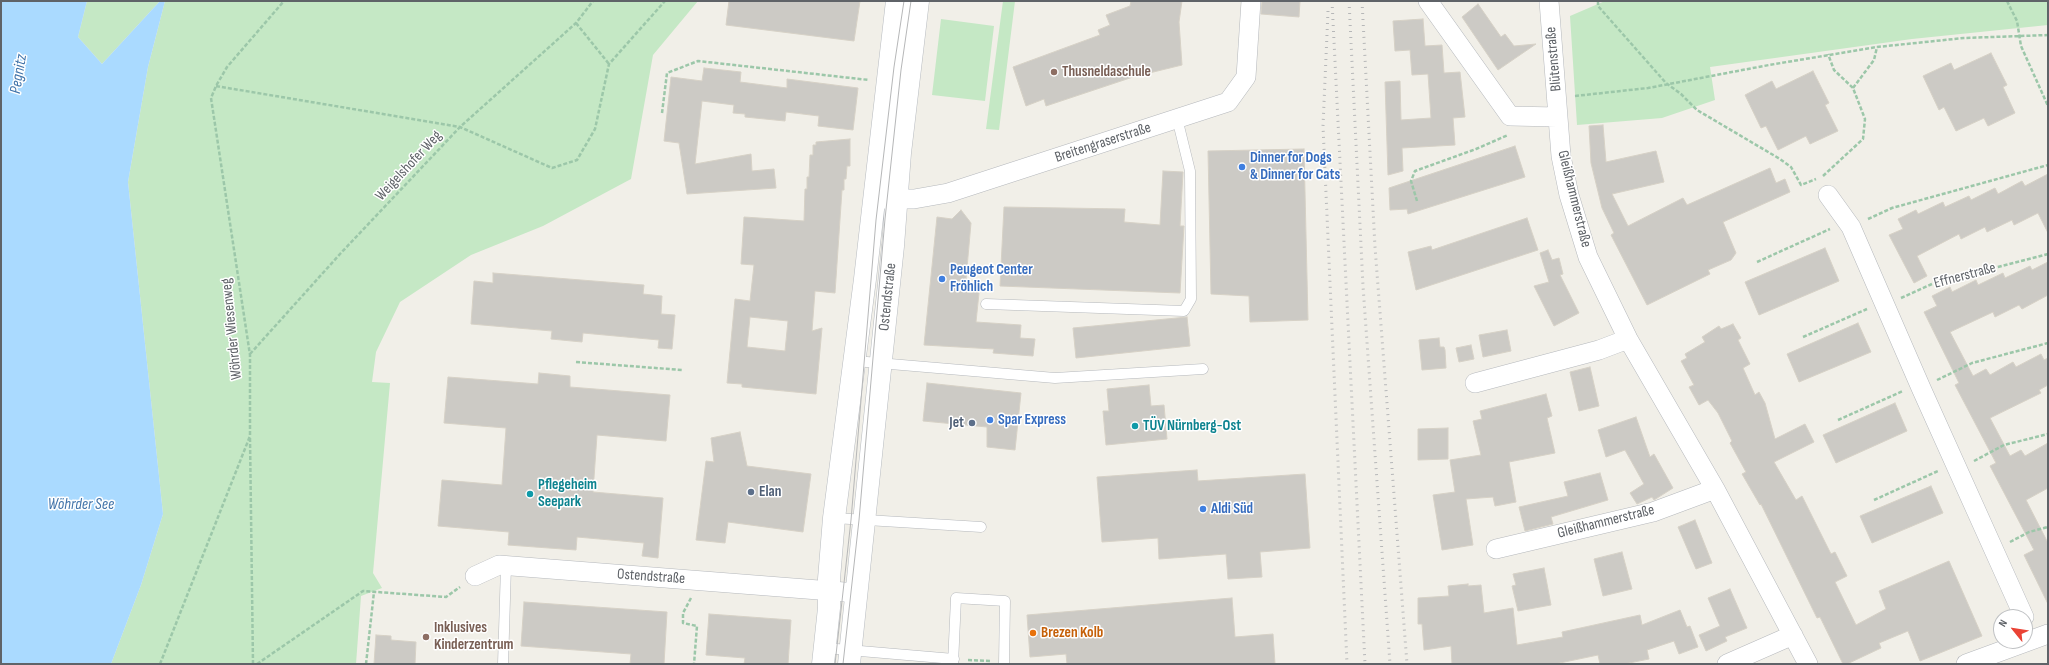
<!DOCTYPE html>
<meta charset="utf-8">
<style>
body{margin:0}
#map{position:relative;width:2049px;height:665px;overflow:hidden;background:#f1efe8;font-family:"Sofia Sans Condensed",sans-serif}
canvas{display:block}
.frame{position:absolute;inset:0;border:2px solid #5f6368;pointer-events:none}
.north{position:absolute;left:1993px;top:609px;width:40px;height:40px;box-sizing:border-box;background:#fff;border:1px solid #bfc1c3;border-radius:50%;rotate:300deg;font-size:11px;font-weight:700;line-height:16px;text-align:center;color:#5f6368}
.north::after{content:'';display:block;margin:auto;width:14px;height:18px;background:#ea4335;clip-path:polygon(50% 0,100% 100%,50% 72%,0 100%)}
</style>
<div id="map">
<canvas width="2049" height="665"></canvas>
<div class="frame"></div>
<div class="north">N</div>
</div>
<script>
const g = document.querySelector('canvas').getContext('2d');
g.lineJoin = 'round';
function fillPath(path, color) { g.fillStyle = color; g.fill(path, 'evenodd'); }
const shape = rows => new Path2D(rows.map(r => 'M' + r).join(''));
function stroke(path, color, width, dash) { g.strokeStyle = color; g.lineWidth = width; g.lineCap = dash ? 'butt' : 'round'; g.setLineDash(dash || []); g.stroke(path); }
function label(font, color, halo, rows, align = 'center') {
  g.font = font + ' "Sofia Sans Condensed",sans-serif'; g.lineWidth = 3; g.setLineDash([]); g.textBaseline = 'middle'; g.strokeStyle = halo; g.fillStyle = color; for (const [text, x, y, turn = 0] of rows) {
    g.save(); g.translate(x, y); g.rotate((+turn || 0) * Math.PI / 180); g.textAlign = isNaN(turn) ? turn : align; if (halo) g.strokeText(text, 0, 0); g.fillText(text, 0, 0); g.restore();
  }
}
const green = shape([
 [87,1,160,1,102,64,78,37],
 [165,1,698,1,653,55,631,179,543,226,471,255,400,302,376,352,372,382,390,383,373,573,382,588,361,596,356,664,111,664,141,585,163,514,128,182,148,67],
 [1003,1,1015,1,999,130,986,129],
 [1605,1,2048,1,2048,25,1912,39,1710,67,1715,100,1662,118,1577,125,1570,16],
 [941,19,994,26,985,101,932,95]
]);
const water = shape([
 [1,1,87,1,78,37,102,64,160,1,165,1,148,67,128,182,163,514,141,585,111,664,1,664]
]);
const building = shape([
 [729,1,860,1,854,41,726,25,729,1],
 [1131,1,1182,1,1179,22,1182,65,1133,77,1046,106,1044,99,1026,106,1013,67,1100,35,1098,30,1110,25,1106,15,1130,6,1131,1],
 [1262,1,1300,1,1299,17,1261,14,1262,1],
 [1478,4,1501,37,1505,34,1514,46,1536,44,1498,70,1462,17,1478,4],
 [1423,19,1425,46,1442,45,1444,73,1460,72,1465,117,1453,118,1455,145,1402,148,1403,171,1388,175,1385,82,1400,81,1401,120,1431,118,1428,74,1412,75,1410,50,1395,51,1393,21,1423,19],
 [1991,53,2007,85,2003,87,2015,113,1988,126,1984,118,1956,131,1944,107,1939,110,1923,76,1951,63,1954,70,1991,53],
 [704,68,741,72,740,82,787,88,787,79,858,88,853,130,818,126,819,116,786,112,785,121,745,117,745,114,733,113,734,105,702,101,695,164,751,154,752,171,774,169,776,188,687,194,679,143,664,141,671,77,702,81,704,68],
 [1813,71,1829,103,1825,105,1838,131,1810,144,1806,136,1778,150,1766,126,1761,128,1745,95,1772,81,1776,89,1813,71],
 [1603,125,1606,162,1656,151,1664,182,1612,194,1628,226,1683,198,1687,205,1770,168,1776,183,1785,179,1790,192,1723,222,1736,253,1731,260,1708,270,1710,274,1647,305,1611,235,1614,233,1602,208,1591,163,1589,126,1603,125],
 [850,139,850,166,847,166,846,179,844,179,844,190,842,190,835,293,815,291,812,331,822,328,816,394,742,387,742,384,727,383,735,299,750,301,754,265,741,264,744,217,804,221,805,189,807,189,807,177,809,177,810,155,813,155,813,145,816,145,816,142,850,139],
 [750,317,788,321,785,351,747,347,750,317],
 [1515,146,1525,177,1408,214,1407,209,1390,210,1389,188,1515,146],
 [1304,149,1308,320,1250,322,1249,296,1211,294,1208,151,1304,149],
 [1163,171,1183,172,1180,226,1184,226,1180,293,1000,286,1004,207,1125,209,1124,222,1160,225,1163,171],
 [2048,174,2048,233,2038,213,2014,225,2012,220,1987,232,1985,227,1961,239,1959,234,1917,256,1927,276,1914,283,1889,235,1903,229,1898,219,1916,210,1918,214,1943,202,1945,207,1969,196,1971,200,1995,188,1998,194,2022,181,2025,186,2048,174],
 [961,210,971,223,966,279,979,293,976,322,1021,325,1020,338,1035,339,1033,356,993,353,994,349,924,345,937,217,952,219,961,210],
 [1527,218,1538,250,1416,290,1408,252,1431,246,1432,250,1527,218],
 [1825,248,1839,281,1759,315,1745,282,1825,248],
 [1548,250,1552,260,1559,258,1563,274,1560,275,1579,313,1554,326,1534,286,1549,282,1540,253,1548,250],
 [2048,262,2048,295,2022,309,2019,305,1995,317,1993,312,1950,332,1973,376,1986,369,1990,375,2013,362,2016,367,2041,354,2044,360,2048,358,2048,385,2039,390,2041,393,1990,418,2010,456,2021,450,2025,456,2048,443,2048,488,2026,500,2048,543,2048,604,2024,555,2034,550,1990,466,1996,463,1955,385,1959,383,1924,312,1937,306,1932,296,1950,287,1952,292,1976,280,1978,285,2003,273,2005,278,2030,266,2032,270,2048,262],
 [493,273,644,285,643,294,662,296,661,314,675,315,672,349,658,348,659,340,583,333,582,342,551,339,552,331,471,324,474,281,493,283,493,273],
 [1187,317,1190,346,1076,358,1073,328,1187,317],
 [1858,323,1871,352,1799,382,1787,354,1858,323],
 [1733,324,1741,338,1738,340,1750,364,1743,368,1755,395,1759,392,1765,403,1775,439,1805,424,1814,442,1774,462,1796,500,1802,496,1831,554,1835,552,1847,576,1835,582,1856,625,1886,609,1879,591,1949,561,1982,636,1920,661,1908,631,1879,643,1881,648,1847,664,1843,664,1820,617,1817,618,1761,504,1760,505,1742,474,1746,472,1730,443,1732,441,1718,413,1708,400,1699,405,1689,387,1694,385,1681,361,1687,358,1685,354,1705,342,1702,337,1719,326,1721,329,1733,324],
 [1507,330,1511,351,1483,357,1479,335,1507,330],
 [1439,338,1440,347,1444,347,1445,350,1446,368,1422,370,1419,340,1439,338],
 [1471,345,1474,359,1459,362,1456,348,1471,345],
 [1590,367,1599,406,1579,411,1570,372,1590,367],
 [539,373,570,376,570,387,670,395,666,441,597,435,593,492,663,498,658,558,642,556,644,543,577,537,576,550,508,545,509,532,438,526,442,480,502,485,506,428,444,423,448,377,538,384,539,373],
 [927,383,1021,393,1015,450,987,447,987,427,923,421,927,383],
 [1149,385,1151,406,1164,405,1167,439,1106,445,1103,411,1109,411,1107,389,1149,385],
 [1546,394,1552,416,1547,418,1555,453,1509,462,1516,502,1495,506,1493,497,1466,499,1473,545,1442,550,1433,495,1455,492,1450,460,1481,455,1473,421,1482,419,1480,411,1546,394],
 [1895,403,1907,431,1836,463,1823,435,1895,403],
 [1636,417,1650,457,1654,454,1673,488,1654,500,1652,497,1637,504,1630,493,1644,484,1625,450,1606,457,1598,430,1636,417],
 [1448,428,1448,459,1418,460,1418,429,1448,428],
 [740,432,747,466,811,474,803,532,728,522,725,543,696,540,706,461,714,462,711,438,740,432],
 [1197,470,1198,481,1305,474,1310,548,1260,552,1262,577,1228,579,1226,554,1159,559,1158,538,1102,542,1097,477,1197,470],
 [1600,473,1608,500,1551,517,1553,524,1525,531,1519,507,1568,496,1564,482,1600,473],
 [1931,486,1943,513,1872,543,1860,516,1931,486],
 [1695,520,1712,563,1696,569,1678,527,1695,520],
 [1622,552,1632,589,1603,596,1594,559,1622,552],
 [1544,568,1551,605,1518,611,1512,586,1516,585,1513,574,1544,568],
 [1468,584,1468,586,1481,585,1484,613,1513,608,1517,645,1563,637,1562,632,1640,615,1642,625,1680,610,1687,627,1690,626,1698,647,1679,654,1674,641,1647,650,1649,659,1624,664,1600,664,1598,655,1555,664,1452,664,1451,646,1424,650,1422,624,1418,624,1418,598,1449,596,1448,586,1468,584],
 [1730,589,1747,628,1725,637,1727,641,1706,651,1699,635,1720,626,1708,598,1730,589],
 [1232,598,1235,637,1273,634,1275,664,1067,664,1066,654,1030,657,1027,615,1232,598],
 [524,602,667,612,664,664,630,664,631,654,521,646,524,602],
 [709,614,791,620,788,664,744,664,745,658,706,655,709,614],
 [376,635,391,636,391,640,416,642,415,664,374,664,376,635]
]);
const path = shape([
 [1598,1,1598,6,1666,83,1681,94,1697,110,1780,159,1791,167,1801,185,1816,179],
 [2007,1,2017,21,2021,46,2048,106],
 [576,23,609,64],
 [216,86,460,127,552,168,577,160,595,129,609,64,665,1],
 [1853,88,1874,60,1877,47],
 [1575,96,1648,88,1769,65,1877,47,1964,38,2048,35],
 [662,113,667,73,698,61,869,80],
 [1823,176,1863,139,1865,119,1853,88,1834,70,1828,54],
 [1417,201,1411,181,1415,171,1476,149,1508,135],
 [1868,219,1892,208,2048,165],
 [1757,262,1830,229],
 [1901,298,1932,284,2048,254],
 [1803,337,1867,309],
 [250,354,340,254,460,127,576,23,593,1],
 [576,362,682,370],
 [1937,380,1972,363,2048,343],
 [1838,420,1903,391],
 [250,438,253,664],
 [1974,461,2004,445,2048,434],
 [1874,500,1938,471],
 [2010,542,2029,532,2048,527],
 [691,598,683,613,683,623,697,626,694,664],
 [968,660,991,661],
 [160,664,250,436,250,355,211,98,216,86,227,67,284,1],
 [257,664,363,591,446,597,460,587],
 [366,664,374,592]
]);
const service = shape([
 [986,304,1184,311,1191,299,1190,171,1177,118],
 [855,361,1055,378,1203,369],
 [834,518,981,527],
 [825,648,954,659],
 [503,664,506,566],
 [953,664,956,598,1005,601,1004,664]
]);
const minor = shape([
 [1428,1,1510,116,1557,117],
 [1549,1,1561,156,1569,195,1588,257,1628,339,1715,489,1808,664],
 [1828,195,1851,227,1921,388,2024,617],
 [881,199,914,199,948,193,1228,102,1246,77,1251,1],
 [1475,383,1599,350,1628,339],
 [1496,549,1653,512,1715,489],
 [475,576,499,565,857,593],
 [1727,664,1793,635],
 [1966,664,2048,634]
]);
const secondary = shape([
 [823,664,829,608,829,579,834,518,865,279,897,1],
 [849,664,893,246,900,153,918,1]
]);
const tram = shape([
 [835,664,851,520,876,220,894,67,904,1],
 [843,664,859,520,885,219,901,70,911,1]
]);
const rail = shape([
 [1332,1,1365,664],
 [1349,1,1363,286,1390,664],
 [1362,1,1375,247,1407,664],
 [1328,11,1323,126,1347,664]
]);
const markers = [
 [1054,72,4,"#8d6e63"],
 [1242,167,4,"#3f7fe0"],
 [942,279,4,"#3f7fe0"],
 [990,420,4,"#3f7fe0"],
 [972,423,4,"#5c6f8a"],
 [1135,426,4,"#0f9aa8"],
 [751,492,4,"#5c6f8a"],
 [530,494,4,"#0f9aa8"],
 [1203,509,4,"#3f7fe0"],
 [1033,633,4,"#e8710a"],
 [426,637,4,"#8d6e63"]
];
const streetNames = [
 ["Blütenstraße",1554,59,-95],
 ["Breitengraserstraße",1103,143,-18],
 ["Weigelshofer Weg",409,166,-47],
 ["Gleißhammerstraße",1574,199,76],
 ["Effnerstraße",1965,276,-15],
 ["Ostendstraße",888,297,-84],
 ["Wöhrder Wiesenweg",232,329,-96],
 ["Gleißhammerstraße",1606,522,-14],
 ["Ostendstraße",651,577,4]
];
const educationNames = [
 ["Thusneldaschule",1062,72],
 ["Inklusives",434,628],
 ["Kinderzentrum",434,645]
];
const shopNames = [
 ["Dinner for Dogs",1250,158],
 ["& Dinner for Cats",1250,175],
 ["Peugeot Center",950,270],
 ["Fröhlich",950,287],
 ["Spar Express",998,420],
 ["Aldi Süd",1211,509]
];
const serviceNames = [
 ["Jet",964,423],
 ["Elan",759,492,"left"]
];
const cultureNames = [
 ["TÜV Nürnberg-Ost",1143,426],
 ["Pflegeheim",538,485],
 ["Seepark",538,502]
];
const foodNames = [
 ["Brezen Kolb",1041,633]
];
const waterNames = [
 ["Pegnitz",19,74,-81],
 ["Wöhrder See",81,505]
];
fillPath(green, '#c5e8c5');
fillPath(water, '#aadaff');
fillPath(building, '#cccac5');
stroke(building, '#d6d1c6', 1);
stroke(service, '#b5b8bc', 11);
stroke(minor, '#b5b8bc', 20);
stroke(secondary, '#b6babf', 23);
stroke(path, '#9cc7a9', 2.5, [4, 2]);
stroke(service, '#fff', 10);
stroke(minor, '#fff', 19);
stroke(secondary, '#fff', 22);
stroke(tram, '#b6b7b8', 1);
stroke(rail, '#b6b7b8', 3, [1, 5]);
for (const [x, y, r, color] of markers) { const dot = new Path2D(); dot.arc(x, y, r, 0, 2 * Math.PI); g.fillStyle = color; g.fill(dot); stroke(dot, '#fff', 1.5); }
label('15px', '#5f6368', '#fff', streetNames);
label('bold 15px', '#785e54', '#fff', educationNames, 'left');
label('bold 15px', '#366cbe', '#fff', shopNames, 'left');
label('bold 15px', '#4e5e75', '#fff', serviceNames, 'right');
label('bold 15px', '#0d838f', '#fff', cultureNames, 'left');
label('bold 15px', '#c56008', '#fff', foodNames, 'left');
label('italic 16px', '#4174aa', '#fff', waterNames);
</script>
